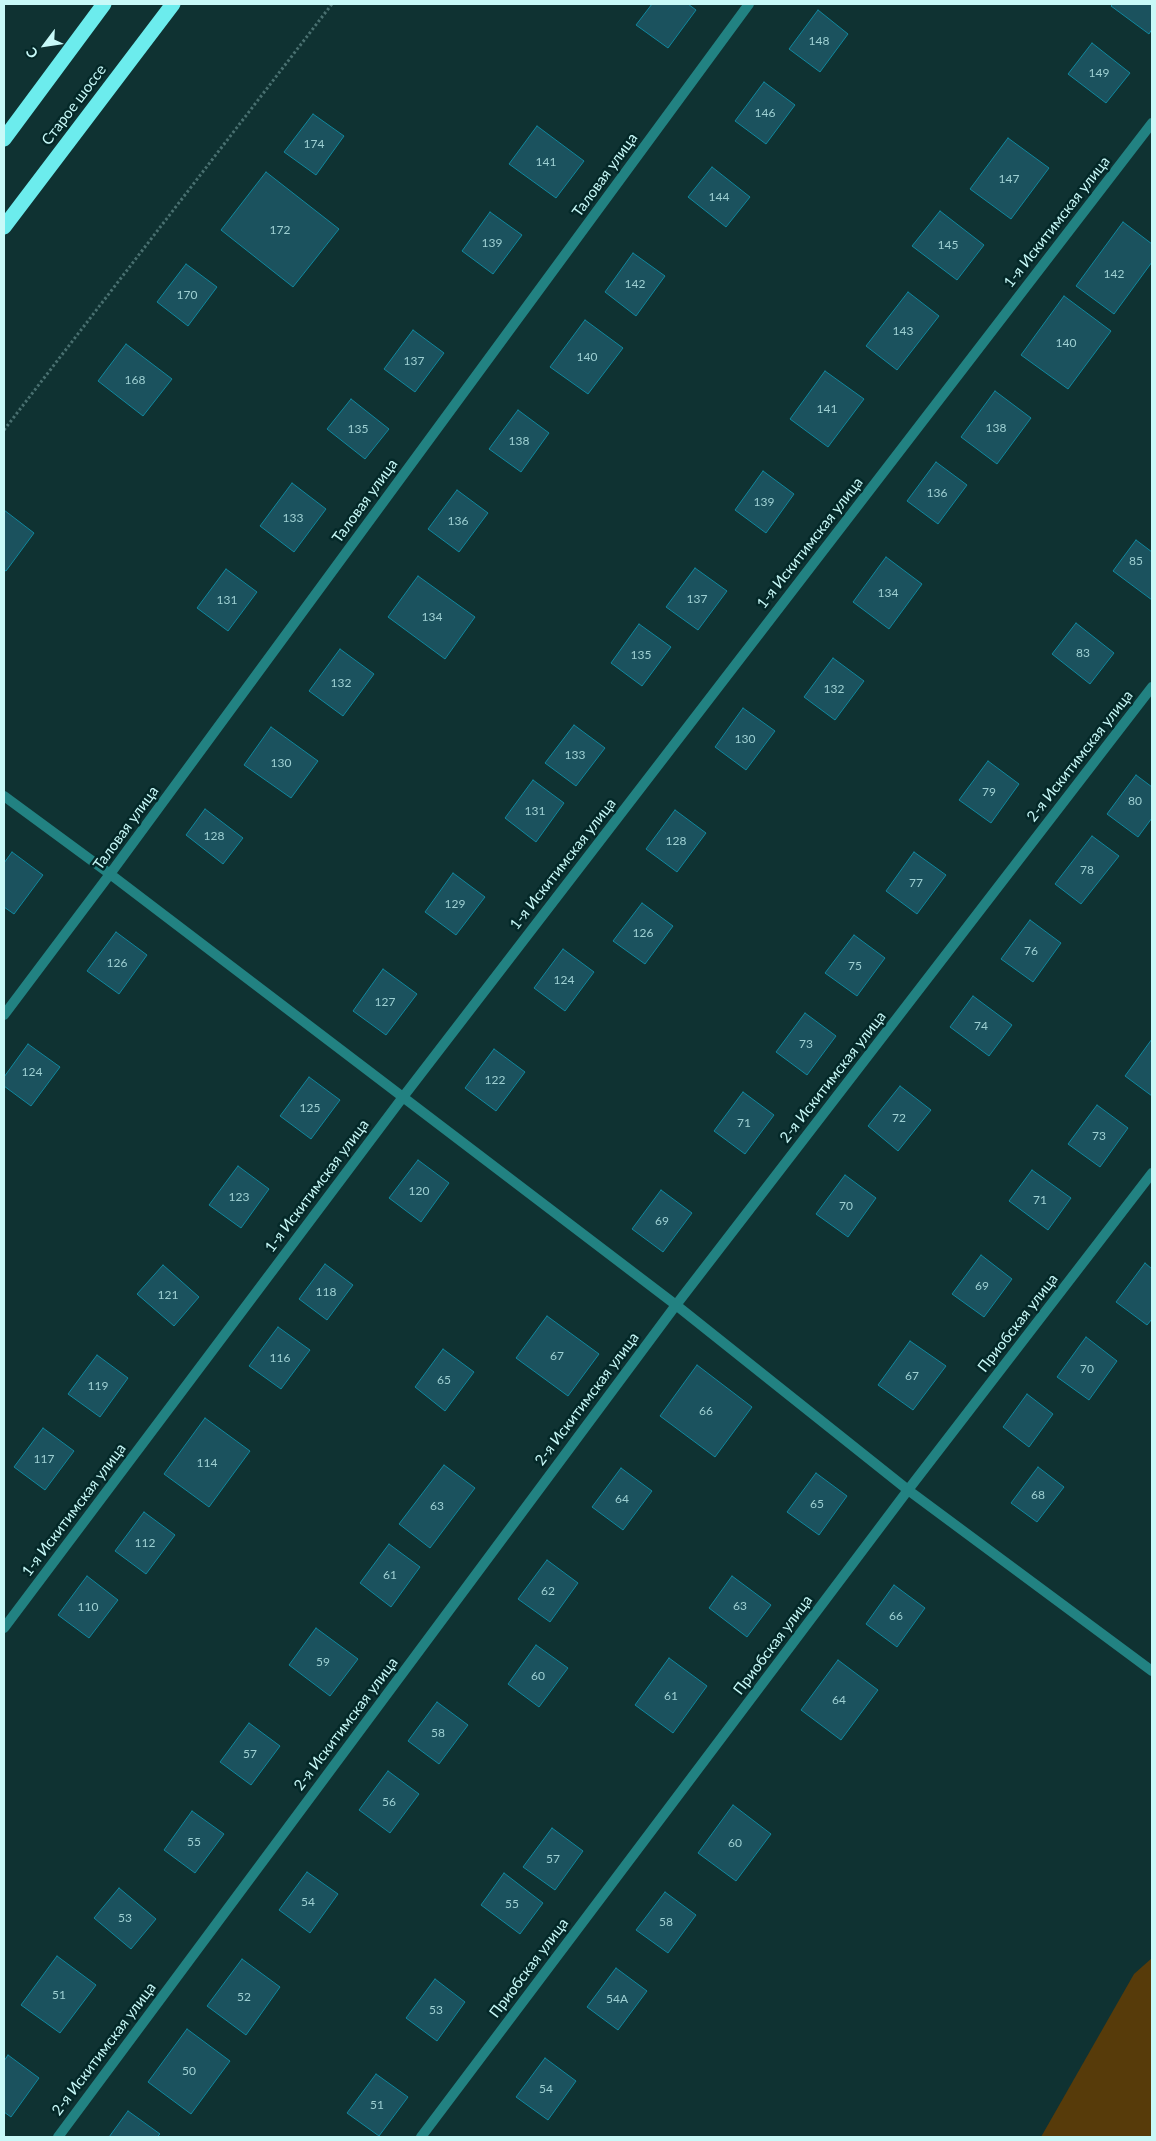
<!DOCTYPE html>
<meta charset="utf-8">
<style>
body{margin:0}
#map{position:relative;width:1156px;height:2141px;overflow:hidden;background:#0f3232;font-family:Lato,sans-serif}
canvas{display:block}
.frame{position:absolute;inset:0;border:5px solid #c8f9f8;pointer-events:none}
.north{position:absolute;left:20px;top:20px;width:50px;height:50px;-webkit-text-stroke:4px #042828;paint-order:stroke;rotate:239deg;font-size:14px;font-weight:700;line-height:20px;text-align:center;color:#c8f9f8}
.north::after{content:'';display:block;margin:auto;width:18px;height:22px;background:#c8f9f8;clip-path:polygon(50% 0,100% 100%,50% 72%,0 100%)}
</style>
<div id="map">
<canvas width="1156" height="2141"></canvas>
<div class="frame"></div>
<div class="north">С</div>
</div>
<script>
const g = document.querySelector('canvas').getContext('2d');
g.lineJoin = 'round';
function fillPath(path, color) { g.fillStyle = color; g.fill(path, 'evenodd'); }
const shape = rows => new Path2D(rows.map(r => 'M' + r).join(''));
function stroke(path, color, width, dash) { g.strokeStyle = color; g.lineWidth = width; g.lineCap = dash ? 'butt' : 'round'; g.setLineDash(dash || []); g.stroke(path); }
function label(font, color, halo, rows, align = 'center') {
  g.font = font + ' Lato,sans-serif'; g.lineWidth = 5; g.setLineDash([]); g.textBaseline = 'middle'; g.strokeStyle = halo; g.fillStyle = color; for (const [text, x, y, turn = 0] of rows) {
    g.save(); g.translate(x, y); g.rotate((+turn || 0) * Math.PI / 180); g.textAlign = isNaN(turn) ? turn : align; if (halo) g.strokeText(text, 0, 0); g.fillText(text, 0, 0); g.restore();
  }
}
const green = shape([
 [1152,1958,1152,2137,1041,2137,1134,1974]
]);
const building = shape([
 [652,4,688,4,696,10,668,48,636,25,652,4],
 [1113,4,1152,4,1152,29,1149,34,1111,6,1113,4],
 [818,10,848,34,820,72,789,49,818,10],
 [1092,43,1130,73,1106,103,1068,74,1092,43],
 [764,82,795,105,766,144,735,121,764,82],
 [313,114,344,136,316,175,284,152,313,114],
 [537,126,584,161,556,198,509,164,537,126],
 [1008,138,1049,168,1011,219,970,189,1008,138],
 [712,167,750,197,726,227,688,197,712,167],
 [266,172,339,229,293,287,221,230,266,172],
 [940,211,984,245,957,280,912,246,940,211],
 [490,212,522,235,493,274,462,251,490,212],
 [1123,222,1152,244,1152,262,1114,314,1076,286,1123,222],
 [633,253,665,276,636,316,605,292,633,253],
 [186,264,217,287,188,326,157,302,186,264],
 [908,292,939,316,897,370,866,346,908,292],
 [1064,296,1111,331,1068,389,1021,355,1064,296],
 [585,320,623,348,588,394,550,367,585,320],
 [413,330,444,353,415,392,384,369,413,330],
 [126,344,172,379,143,416,98,381,126,344],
 [825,371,864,399,828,447,790,419,825,371],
 [995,391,1031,418,997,464,961,437,995,391],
 [351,399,389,429,365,459,327,429,351,399],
 [518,410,549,433,521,472,489,449,518,410],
 [936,462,967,485,938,524,907,501,936,462],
 [763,471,794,494,766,533,735,510,763,471],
 [292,483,326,509,294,552,260,526,292,483],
 [457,490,488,513,459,552,428,529,457,490],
 [4,510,34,533,6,571,4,570,4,510],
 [1136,540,1152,552,1152,600,1113,571,1136,540],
 [886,557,922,584,889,629,853,602,886,557],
 [695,568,727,591,698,630,666,607,695,568],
 [226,569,257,592,228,631,197,608,226,569],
 [418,576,475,617,445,659,388,617,418,576],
 [1076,623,1114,653,1090,684,1052,654,1076,623],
 [639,624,671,647,642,686,611,663,639,624],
 [340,649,374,674,343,716,309,691,340,649],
 [833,658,864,681,835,720,804,697,833,658],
 [743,708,775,731,746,770,715,747,743,708],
 [574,725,605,748,576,786,545,763,574,725],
 [271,727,318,761,291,798,244,765,271,727],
 [988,761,1019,784,991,823,959,800,988,761],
 [1136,775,1152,787,1152,818,1138,837,1107,814,1136,775],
 [533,780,564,803,536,842,505,818,533,780],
 [205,809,243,838,223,864,186,835,205,809],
 [675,810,706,833,677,872,646,849,675,810],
 [1092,836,1119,856,1081,904,1055,884,1092,836],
 [12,852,43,875,14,914,4,907,4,863,12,852],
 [914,852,946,875,917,914,886,891,914,852],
 [453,873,485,897,456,935,425,912,453,873],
 [642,903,673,926,645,964,613,941,642,903],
 [1030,920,1061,943,1033,982,1001,959,1030,920],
 [116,932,147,955,119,994,87,971,116,932],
 [854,935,885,958,857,996,825,973,854,935],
 [563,949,594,972,565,1011,534,988,563,949],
 [383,969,417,994,386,1035,353,1011,383,969],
 [973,996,1012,1025,989,1056,950,1027,973,996],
 [805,1013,836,1036,807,1075,776,1052,805,1013],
 [1152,1039,1152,1096,1125,1076,1152,1039],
 [28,1044,60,1067,31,1106,4,1086,4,1077,28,1044],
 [494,1049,525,1072,496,1111,465,1088,494,1049],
 [309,1077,340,1100,311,1139,280,1116,309,1077],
 [900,1086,931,1110,898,1151,868,1126,900,1086],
 [743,1092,774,1115,745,1154,714,1131,743,1092],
 [1097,1105,1128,1128,1100,1167,1068,1144,1097,1105],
 [418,1160,449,1183,421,1222,389,1198,418,1160],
 [238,1166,269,1189,241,1228,209,1205,238,1166],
 [1032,1170,1071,1198,1048,1230,1009,1201,1032,1170],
 [845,1175,876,1198,848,1237,816,1214,845,1175],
 [661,1190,692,1213,663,1252,632,1229,661,1190],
 [981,1255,1012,1279,984,1317,952,1294,981,1255],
 [1145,1263,1152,1269,1152,1319,1147,1325,1116,1302,1145,1263],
 [325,1264,353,1285,327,1320,299,1299,325,1264],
 [163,1265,199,1297,174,1326,137,1294,163,1265],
 [547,1316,599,1354,568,1396,516,1358,547,1316],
 [278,1327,310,1350,281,1389,249,1366,278,1327],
 [1086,1337,1117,1361,1089,1400,1057,1377,1086,1337],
 [910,1341,946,1366,913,1410,878,1385,910,1341],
 [443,1349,474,1372,445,1411,415,1387,443,1349],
 [97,1355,128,1378,100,1417,68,1394,97,1355],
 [697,1365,752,1407,715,1457,660,1416,697,1365],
 [1027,1394,1053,1414,1029,1447,1003,1427,1027,1394],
 [205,1418,250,1451,209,1507,164,1474,205,1418],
 [43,1428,74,1451,45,1490,14,1467,43,1428],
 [444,1465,475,1488,430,1548,399,1524,444,1465],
 [1038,1467,1064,1487,1037,1522,1011,1503,1038,1467],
 [621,1468,652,1491,623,1530,592,1507,621,1468],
 [816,1473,847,1496,819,1535,787,1512,816,1473],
 [144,1512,175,1535,146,1574,115,1551,144,1512],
 [389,1544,420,1567,391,1607,360,1583,389,1544],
 [547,1560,578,1583,550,1622,518,1599,547,1560],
 [87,1576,118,1600,89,1638,58,1615,87,1576],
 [732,1576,771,1605,747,1637,709,1608,732,1576],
 [894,1585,925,1608,897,1647,866,1624,894,1585],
 [316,1628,358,1659,330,1696,289,1665,316,1628],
 [536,1645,568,1668,539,1707,508,1684,536,1645],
 [669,1658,707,1686,673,1733,635,1705,669,1658],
 [838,1660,878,1690,841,1740,801,1710,838,1660],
 [437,1702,468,1725,439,1764,408,1741,437,1702],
 [249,1723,280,1746,251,1785,220,1762,249,1723],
 [388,1771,419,1794,390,1833,359,1810,388,1771],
 [733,1805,771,1834,736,1881,698,1853,733,1805],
 [192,1811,224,1834,195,1873,164,1850,192,1811],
 [552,1828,583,1851,555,1890,523,1867,552,1828],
 [307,1872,338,1894,310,1933,279,1910,307,1872],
 [504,1873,543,1903,520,1934,481,1905,504,1873],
 [119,1888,156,1919,131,1949,94,1918,119,1888],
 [665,1892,696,1915,668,1953,636,1930,665,1892],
 [57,1956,96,1985,60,2033,21,2005,57,1956],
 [242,1959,280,1987,246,2035,207,2006,242,1959],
 [616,1968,647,1991,618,2030,587,2007,616,1968],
 [435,1979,465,2002,437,2041,406,2018,435,1979],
 [187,2029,230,2061,191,2114,148,2082,187,2029],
 [8,2055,39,2078,11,2117,4,2112,4,2061,8,2055],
 [545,2058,576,2081,548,2120,516,2097,545,2058],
 [376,2074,408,2097,379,2136,347,2113,376,2074],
 [128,2111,160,2134,157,2137,109,2137,128,2111]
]);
const path = shape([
 [4,430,332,4]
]);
const street = shape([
 [4,796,110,874,676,1305,908,1490,1152,1671],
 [4,1015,110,874,749,4],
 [4,1628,403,1097,1152,123],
 [58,2137,676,1305,1152,687],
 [421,2137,908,1490,1152,1173]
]);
const highway = shape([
 [4,139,104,4],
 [4,227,173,4]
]);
const numberNames = [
 ["148",819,41],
 ["149",1099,73],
 ["146",765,113],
 ["174",314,144],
 ["141",546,162],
 ["147",1009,179],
 ["144",719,197],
 ["172",280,230],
 ["139",492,243],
 ["145",948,245],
 ["142",1114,274],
 ["142",635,284],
 ["170",187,295],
 ["143",903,331],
 ["140",1066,343],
 ["140",587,357],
 ["137",414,361],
 ["168",135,380],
 ["141",827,409],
 ["138",996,428],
 ["135",358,429],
 ["138",519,441],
 ["136",937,493],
 ["139",764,502],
 ["133",293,518],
 ["136",458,521],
 ["85",1136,561],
 ["134",888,593],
 ["137",697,599],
 ["131",227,600],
 ["134",432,617],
 ["83",1083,653],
 ["135",641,655],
 ["132",341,683],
 ["132",834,689],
 ["130",745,739],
 ["133",575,755],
 ["130",281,763],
 ["79",989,792],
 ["80",1135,801],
 ["131",535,811],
 ["128",214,836],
 ["128",676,841],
 ["78",1087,870],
 ["77",916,883],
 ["129",455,904],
 ["126",643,933],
 ["76",1031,951],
 ["126",117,963],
 ["75",855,966],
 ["124",564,980],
 ["127",385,1002],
 ["74",981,1026],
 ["73",806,1044],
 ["124",32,1072],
 ["122",495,1080],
 ["125",310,1108],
 ["72",899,1118],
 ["71",744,1123],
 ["73",1099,1136],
 ["120",419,1191],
 ["123",239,1197],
 ["71",1040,1200],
 ["70",846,1206],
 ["69",662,1221],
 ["69",982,1286],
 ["118",326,1292],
 ["121",168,1295],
 ["67",557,1356],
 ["116",280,1358],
 ["70",1087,1369],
 ["67",912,1376],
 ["65",444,1380],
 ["119",98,1386],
 ["66",706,1411],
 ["117",44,1459],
 ["114",207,1463],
 ["68",1038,1495],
 ["64",622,1499],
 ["65",817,1504],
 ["63",437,1506],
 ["112",145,1543],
 ["61",390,1575],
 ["62",548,1591],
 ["63",740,1606],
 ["110",88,1607],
 ["66",896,1616],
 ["59",323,1662],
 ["60",538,1676],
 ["61",671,1696],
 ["64",839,1700],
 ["58",438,1733],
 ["57",250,1754],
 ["56",389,1802],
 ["55",194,1842],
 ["60",735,1843],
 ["57",553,1859],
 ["54",308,1902],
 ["55",512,1904],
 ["53",125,1918],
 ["58",666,1922],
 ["51",59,1995],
 ["52",244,1997],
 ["54А",617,1999],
 ["53",436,2010],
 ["50",189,2071],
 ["54",546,2089],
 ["51",377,2105]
];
const streetNames = [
 ["Старое шоссе",74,105,-53],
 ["Таловая улица",605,175,-54],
 ["1-я Искитимская улица",1057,222,-52],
 ["Таловая улица",365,501,-54],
 ["1-я Искитимская улица",810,543,-52],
 ["2-я Искитимская улица",1080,756,-52],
 ["Таловая улица",126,828,-54],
 ["1-я Искитимская улица",563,864,-52],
 ["2-я Искитимская улица",833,1077,-52],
 ["1-я Искитимская улица",317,1186,-53],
 ["Приобская улица",1018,1323,-52],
 ["2-я Искитимская улица",587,1399,-53],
 ["1-я Искитимская улица",74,1510,-53],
 ["Приобская улица",773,1645,-53],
 ["2-я Искитимская улица",346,1724,-53],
 ["Приобская улица",529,1968,-53],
 ["2-я Искитимская улица",104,2049,-53]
];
fillPath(green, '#573b0a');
fillPath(building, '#1b525e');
stroke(building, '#10889f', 1);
stroke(path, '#497070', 3, [2.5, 2.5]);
stroke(street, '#228282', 10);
stroke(highway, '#6ceced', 15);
label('12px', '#9dcfd2', null, numberNames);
label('15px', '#c8f9f8', '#042828', streetNames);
</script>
